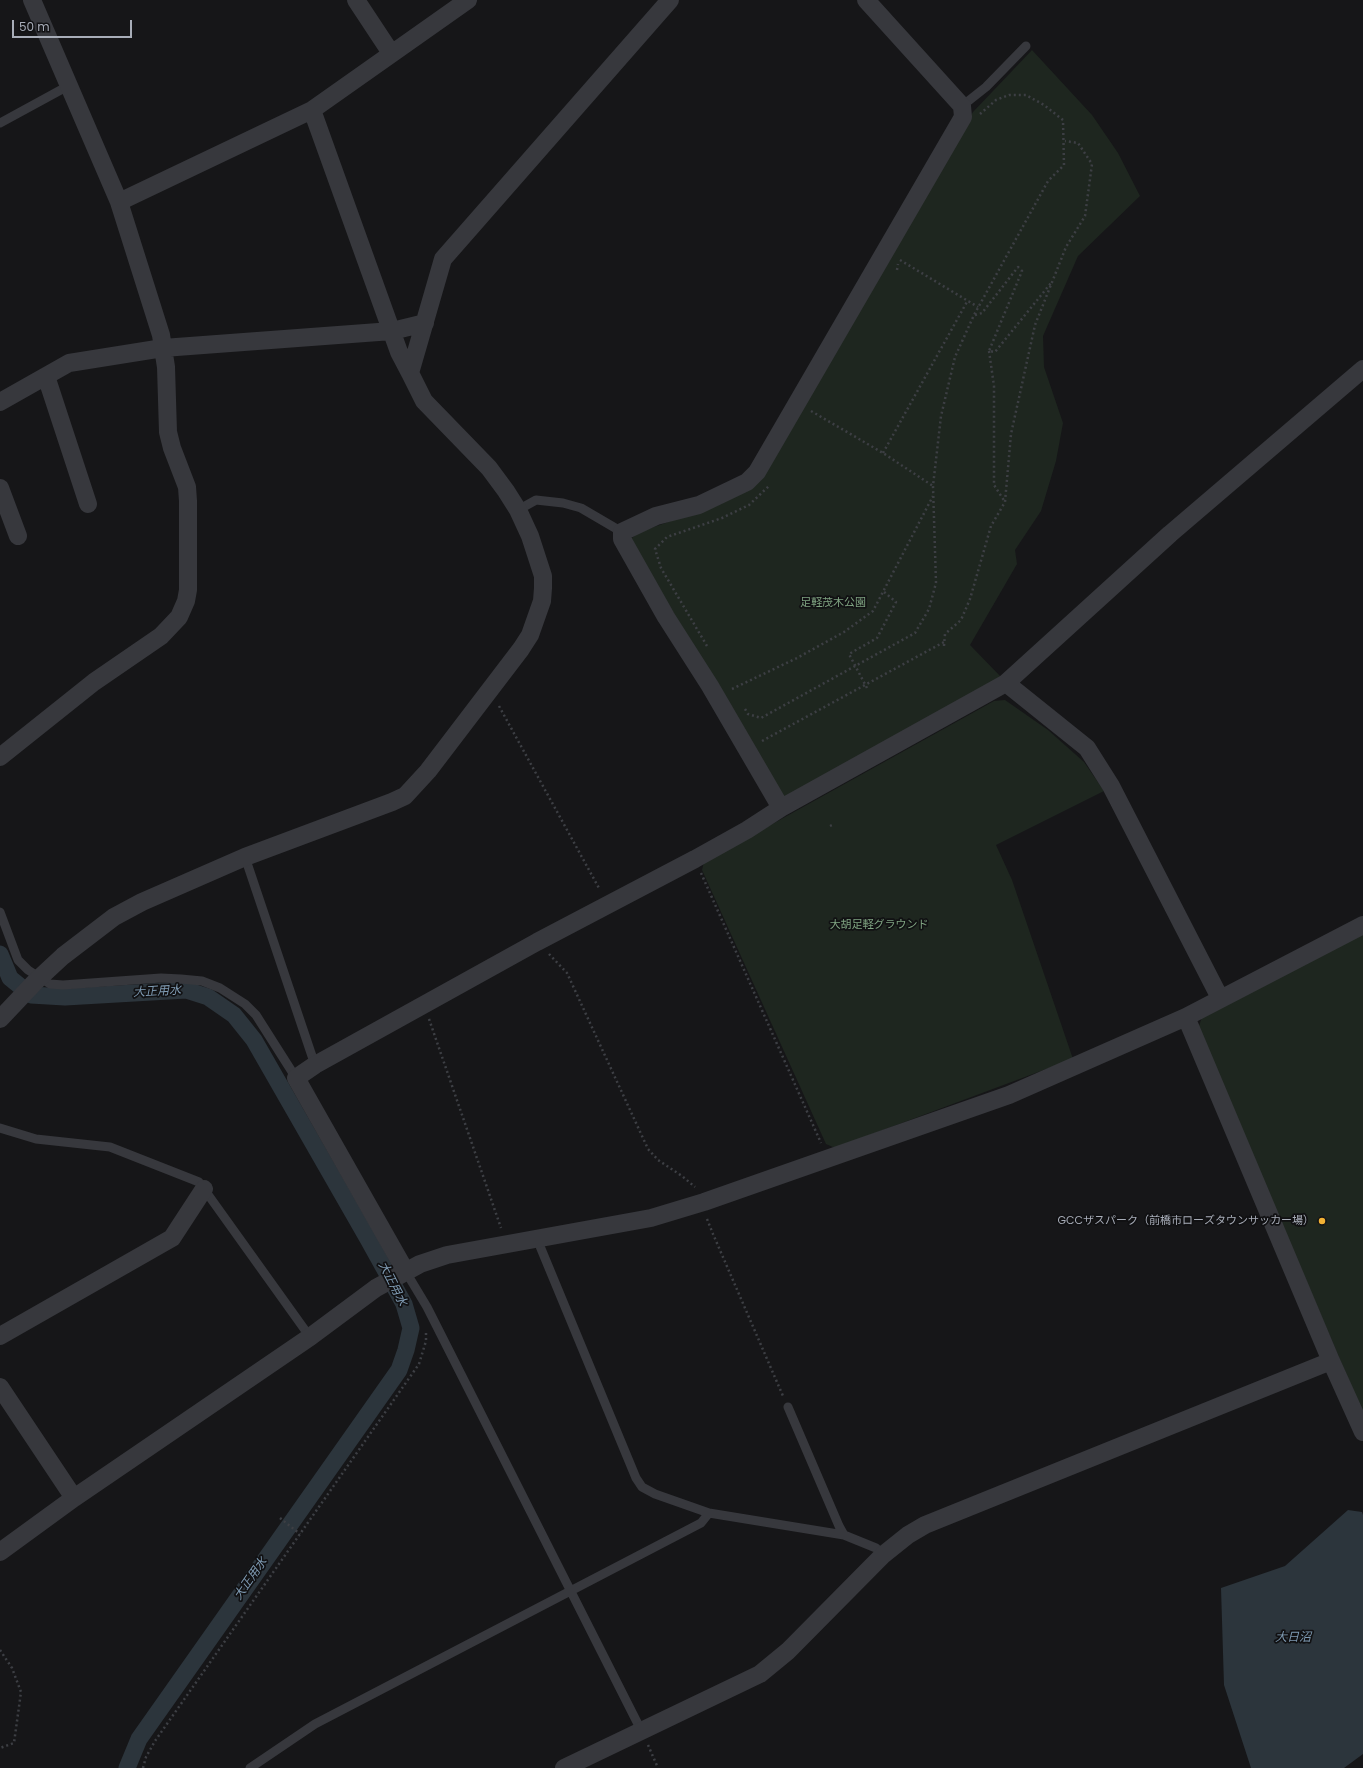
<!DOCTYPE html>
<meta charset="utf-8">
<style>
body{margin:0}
#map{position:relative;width:1363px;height:1768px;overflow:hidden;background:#161618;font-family:Poppins,sans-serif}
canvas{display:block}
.scale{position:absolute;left:12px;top:20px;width:120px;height:18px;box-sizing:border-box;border:2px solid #a8adb8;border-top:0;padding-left:5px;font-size:12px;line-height:14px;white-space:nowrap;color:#a8adb8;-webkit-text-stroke:3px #111113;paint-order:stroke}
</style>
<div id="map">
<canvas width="1363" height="1768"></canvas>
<div class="scale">50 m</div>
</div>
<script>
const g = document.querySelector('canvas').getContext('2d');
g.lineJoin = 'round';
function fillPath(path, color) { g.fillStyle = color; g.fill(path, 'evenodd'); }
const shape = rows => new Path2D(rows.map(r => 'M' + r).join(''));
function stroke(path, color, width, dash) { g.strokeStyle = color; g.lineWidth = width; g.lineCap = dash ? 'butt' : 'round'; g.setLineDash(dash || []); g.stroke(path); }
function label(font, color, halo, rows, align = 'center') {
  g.font = font + ' Poppins,"Noto Sans JP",sans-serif'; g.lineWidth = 3.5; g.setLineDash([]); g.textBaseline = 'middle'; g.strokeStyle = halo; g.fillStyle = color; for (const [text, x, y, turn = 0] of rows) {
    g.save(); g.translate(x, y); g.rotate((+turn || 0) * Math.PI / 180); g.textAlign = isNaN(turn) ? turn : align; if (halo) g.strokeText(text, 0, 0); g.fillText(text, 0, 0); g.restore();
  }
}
const green = shape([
 [1032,50,1092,115,1118,153,1140,196,1078,256,1043,336,1044,367,1063,423,1056,461,1041,511,1015,550,1017,564,970,645,1002,678,781,801,631,539,637,533,705,509,763,475,973,112],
 [1005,700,1048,730,1084,762,1104,791,996,845,1012,880,1073,1059,835,1148,826,1144,702,870,704,862,994,701],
 [1363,934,1363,1413,1198,1029,1202,1017]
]);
const water = shape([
 [1348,1510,1362,1512,1363,1515,1363,1754,1344,1768,1251,1768,1224,1685,1221,1588,1285,1566]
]);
const canal = shape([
 [0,954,10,978,31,995,65,997,186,990,208,997,234,1015,254,1040,368,1239,404,1304,411,1328,406,1350,399,1370,139,1739,127,1768]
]);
const path = shape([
 [900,260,978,307],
 [897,270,898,264],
 [975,315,982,313,1018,267,1022,271,989,351,995,352,1051,283],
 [989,351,994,386,994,485,1005,502],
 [811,411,883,453,933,486],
 [883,453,968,300],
 [707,646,661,568,655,549,667,537,722,518,749,505,770,485],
 [944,646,945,634,961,620,970,599,991,526,1005,502,1011,434,1035,325,1066,247,1085,216,1092,164,1078,143,1065,141],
 [867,688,849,654,877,638,896,602,883,591],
 [732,689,797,658,844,632,873,611,933,496],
 [499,706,600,890],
 [745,709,748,714,761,718,915,633,929,609,936,583,933,486,941,416,955,357,974,315,1048,181,1064,165,1063,120,1044,105,1026,95,1009,95,996,100,980,114],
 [762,741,944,642],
 [830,826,834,824],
 [701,873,821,1143],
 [549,954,567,973,648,1149,658,1160,682,1176,695,1187],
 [429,1019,501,1228],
 [707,1219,713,1234,783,1396],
 [280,1518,300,1534],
 [0,1650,12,1668,21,1692,14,1743,0,1748],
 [648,1745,658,1768],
 [143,1768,146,1757,155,1741,419,1364,426,1341,426,1333]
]);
const service = shape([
 [962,106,986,87,1026,46],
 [0,123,68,86],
 [518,510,536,500,563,503,581,508,622,532],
 [245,857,315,1065],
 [0,912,18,960,28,970,50,984,63,985,161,978,181,979,202,981,220,988,245,1004,256,1015,296,1078],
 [0,1128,36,1139,110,1147,199,1182,310,1337],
 [537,1239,636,1478,642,1487,655,1494,709,1513,844,1535,876,1548,883,1555],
 [406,1272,427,1307,642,1732],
 [788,1407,839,1526,844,1535],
 [250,1768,315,1724,701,1523,709,1513]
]);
const minor = shape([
 [356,0,391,53],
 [312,110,399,352,410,373],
 [119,202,312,110,468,0],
 [46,376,88,504],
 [0,402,69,363,163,348,392,331,425,323],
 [0,488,18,536],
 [1006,683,1087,748,1111,786,1220,998],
 [0,757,94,682,161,636,179,617,186,601,188,590,188,501,187,487,172,448,168,432,166,367,161,335,119,202,32,0],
 [781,808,710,686,666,617,622,539,622,532,656,516,699,505,747,482,757,472,963,117,962,106,866,0],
 [1186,1017,1331,1361,1363,1432],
 [0,1019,35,982,63,956,114,917,142,902,245,857,392,802,405,796,428,771,521,649,530,635,542,601,543,588,543,576,530,536,518,510,506,491,489,468,424,401,410,373,443,259,670,0],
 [406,1272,296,1078,315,1065,537,942,695,859,747,830,781,808,1006,683,1170,534,1363,369],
 [0,1336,172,1238,204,1189],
 [0,1387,74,1498],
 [0,1552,74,1498,310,1337,376,1288,420,1264,447,1255,651,1218,704,1202,1009,1095,1186,1017,1363,925],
 [564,1768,760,1674,788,1651,883,1555,908,1535,925,1525,1331,1361]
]);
const markers = [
 [1322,1221,4,"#f2b134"]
];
const parkNames = [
 ["足軽茂木公園",833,603],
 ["大胡足軽グラウンド",879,925]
];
const poiNames = [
 ["GCCザスパーク（前橋市ローズタウンサッカー場）",1314,1221]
];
const waterNames = [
 ["大正用水",157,992,-3],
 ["大正用水",392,1284,63],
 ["大正用水",251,1579,-55],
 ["大日沼",1293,1638]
];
fillPath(green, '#1e261f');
fillPath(water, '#2c353c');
stroke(canal, '#2c353c', 17);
stroke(path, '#3d3f44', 2.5, [2, 3]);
stroke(service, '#37383d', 9);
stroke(minor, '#37383d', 18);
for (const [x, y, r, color] of markers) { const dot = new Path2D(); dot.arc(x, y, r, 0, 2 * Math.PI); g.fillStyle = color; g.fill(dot); stroke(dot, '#111113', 1.5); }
label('11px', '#7fa381', '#111113', parkNames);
label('11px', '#a8adb8', '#111113', poiNames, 'right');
label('italic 12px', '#7f9bb3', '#111113', waterNames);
</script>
